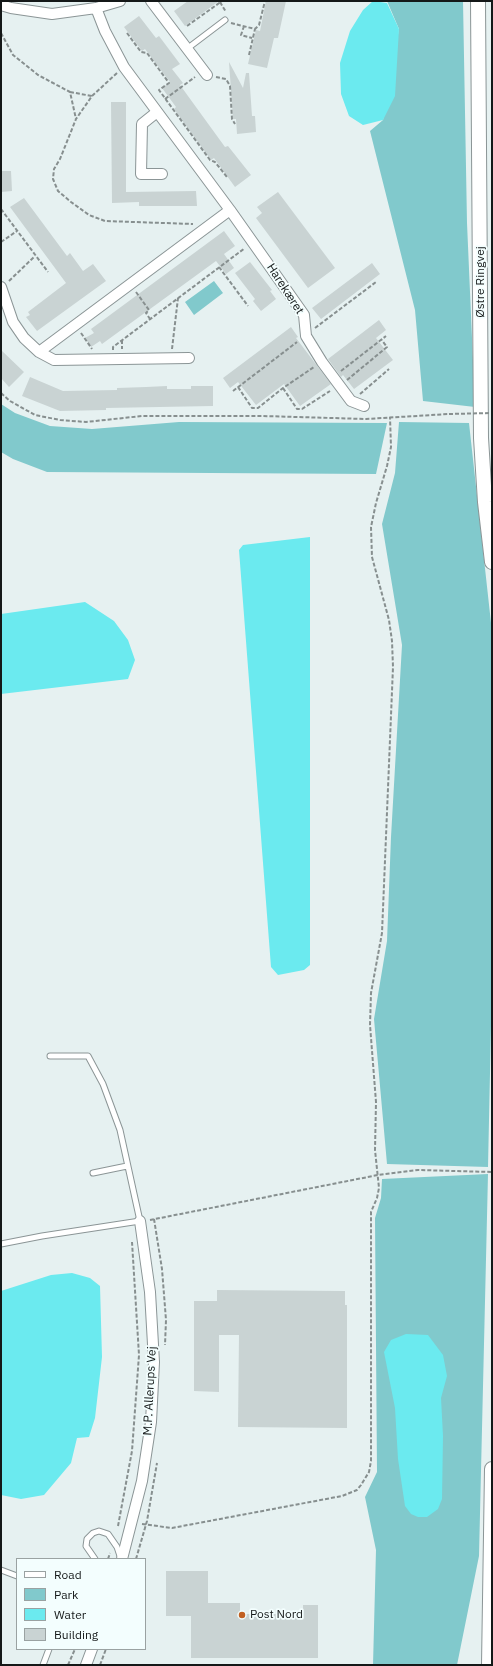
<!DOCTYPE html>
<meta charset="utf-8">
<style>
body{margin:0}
#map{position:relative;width:493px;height:1666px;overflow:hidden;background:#e6f1f1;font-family:"IBM Plex Sans",sans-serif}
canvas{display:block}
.frame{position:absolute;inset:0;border:2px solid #141818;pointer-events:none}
.legend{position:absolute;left:16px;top:1558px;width:130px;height:92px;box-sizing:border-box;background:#f3fefe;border:1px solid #9aa2a2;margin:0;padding:5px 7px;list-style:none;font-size:12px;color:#141818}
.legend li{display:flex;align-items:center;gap:8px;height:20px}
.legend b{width:20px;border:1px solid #9aa2a2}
</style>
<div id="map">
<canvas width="493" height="1666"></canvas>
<div class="frame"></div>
<ul class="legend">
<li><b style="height:5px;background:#fff"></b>Road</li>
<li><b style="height:11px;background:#81c9cc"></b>Park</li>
<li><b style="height:11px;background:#6beaef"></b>Water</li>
<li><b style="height:11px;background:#c9d3d3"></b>Building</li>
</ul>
</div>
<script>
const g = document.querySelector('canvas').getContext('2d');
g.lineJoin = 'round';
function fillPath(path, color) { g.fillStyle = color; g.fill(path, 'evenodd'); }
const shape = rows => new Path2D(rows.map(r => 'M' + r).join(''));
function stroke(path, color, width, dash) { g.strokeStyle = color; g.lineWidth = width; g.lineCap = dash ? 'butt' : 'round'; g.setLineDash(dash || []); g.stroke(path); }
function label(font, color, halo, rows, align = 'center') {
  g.font = font + ' "IBM Plex Sans",sans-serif'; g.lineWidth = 3.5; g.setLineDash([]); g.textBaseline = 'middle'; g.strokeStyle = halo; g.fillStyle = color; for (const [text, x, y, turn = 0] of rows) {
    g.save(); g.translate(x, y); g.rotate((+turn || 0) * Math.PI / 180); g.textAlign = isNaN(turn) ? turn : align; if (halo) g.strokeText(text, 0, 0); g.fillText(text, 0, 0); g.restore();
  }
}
const green = shape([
 [387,1,463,1,467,223,475,407,423,401,415,310,370,131,383,120,399,29],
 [214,281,223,293,194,315,185,302],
 [1,404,15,413,50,426,92,429,179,422,387,423,376,474,47,472,13,459,1,452],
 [399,422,469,423,492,632,492,979,488,1167,387,1164,374,1019,387,941,391,837,402,645,382,524,395,473],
 [488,1174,479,1556,457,1665,373,1665,376,1550,365,1497,377,1472,375,1218,381,1198,382,1179]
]);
const water = shape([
 [373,1,387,3,399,29,395,96,383,120,363,125,349,116,341,94,340,63,350,31,363,10],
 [310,537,310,965,304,970,278,975,271,967,239,550,243,545],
 [85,602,114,621,128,640,135,660,128,679,1,694,1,614],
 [72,1273,90,1278,100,1286,102,1357,95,1418,89,1437,77,1438,71,1463,44,1495,21,1499,1,1495,1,1291,51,1275],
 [406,1334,428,1335,443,1355,447,1376,441,1398,443,1436,442,1499,438,1509,427,1517,418,1517,411,1514,405,1506,398,1459,395,1408,384,1352,391,1340]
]);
const building = shape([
 [188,1,219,1,185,26,174,11],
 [266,1,286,1,278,38,274,38,267,68,248,64,256,30,260,31],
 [139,16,156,38,159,36,180,64,172,69,183,83,180,85,225,147,228,146,251,175,235,187,214,158,211,160,174,109,176,107,162,88,170,82,145,49,142,51,124,27],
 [229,62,243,88,246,73,249,73,252,116,255,116,256,132,237,134,236,119,233,119],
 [111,102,126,102,126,192,196,191,197,206,139,206,139,202,112,203],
 [1,171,11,171,12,191,1,192],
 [278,192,335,268,308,288,256,218,262,213,257,207],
 [24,198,67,256,70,253,83,271,93,264,106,281,37,331,26,317,30,315,28,312,66,283,10,207],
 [224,231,235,246,224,254,234,268,226,274,216,261,102,344,100,341,91,347,85,338,94,333,91,329],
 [250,262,272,290,270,291,276,299,261,311,253,301,255,299,235,273],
 [372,263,380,274,321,319,312,308],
 [379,320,386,330,376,338,393,360,354,389,343,375,341,377,328,359],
 [291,327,298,337,296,338,331,384,300,406,284,384,256,405,238,382,230,388,223,378],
 [1,350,24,372,9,387,1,378],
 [30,377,63,391,117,390,117,388,146,387,167,386,167,389,191,389,191,386,213,386,213,406,106,408,106,410,60,411,22,396],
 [217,1290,345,1291,345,1305,347,1305,347,1428,238,1427,239,1335,219,1335,219,1392,194,1391,194,1301,217,1301],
 [166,1571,208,1571,208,1603,240,1603,240,1614,303,1614,303,1605,318,1605,318,1658,191,1658,191,1616,166,1616]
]);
const path = shape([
 [220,2,226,12],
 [231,23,255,29,259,25,265,1],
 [187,26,222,1],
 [244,26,241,35,252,38],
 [1,33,13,55,38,75,70,92,76,119],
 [127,33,141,52,147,53,169,83,159,90,210,160,215,162,227,177],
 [249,55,255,29],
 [117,73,92,96,76,119,60,159,54,169,53,179,58,191,71,202,89,215,105,221,193,224],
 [216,77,226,79,230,86,232,119,235,124],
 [70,92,92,96],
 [165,99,195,77],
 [1,209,48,272],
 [1,242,17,231],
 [219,267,248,306],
 [9,281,35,256],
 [136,292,149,310,146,313,150,319],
 [315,328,376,282],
 [81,333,92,349],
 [122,340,122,349],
 [172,349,178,298],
 [113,350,113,347,245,248],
 [341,371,386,336],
 [347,380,387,347,381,339],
 [238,387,252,408,258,408,283,388,314,367],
 [283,388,297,409,302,409,330,391],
 [233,391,297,342],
 [1,393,10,401,35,415,60,420,86,422,142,416,263,416,366,419,449,414],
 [360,394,389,369],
 [154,1219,162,1269,166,1320,165,1345],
 [150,1220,378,1175,418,1170,492,1172],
 [142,1524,172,1528,342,1496,357,1490,361,1485,369,1472,371,1461,371,1212,377,1198,379,1188,375,1150,376,1102,370,1025,371,993,382,933,393,667,392,641,389,620,372,557,371,527,376,503,387,466,391,447,390,417],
 [118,1526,132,1451,139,1355,132,1242],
 [108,1559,110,1553],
 [136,1559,147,1521,157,1463],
 [68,1665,75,1649],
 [100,1665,106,1649]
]);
const service = shape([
 [188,48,225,20],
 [93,1173,127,1166],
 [1,1244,42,1236,140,1221,120,1130,103,1084,88,1056,50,1056],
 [95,1559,86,1546,87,1539,93,1533,99,1531,108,1534,117,1547,120,1556],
 [1,1570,17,1576],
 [43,1665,49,1649]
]);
const minor = shape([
 [151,1,207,75],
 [1,5,11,8,52,14,96,8,120,1],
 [96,8,105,31,124,67,230,210,304,315,306,336,322,362,351,401,364,406],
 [157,112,142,124,141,174,162,174],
 [1,287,13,322,24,338,39,352,54,360,189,358],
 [39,352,230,210],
 [122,1559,142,1481,151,1422,154,1362,150,1292,140,1221],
 [86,1665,92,1649]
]);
const secondary = shape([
 [478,1,481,438,485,502,492,562],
 [489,1665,492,1469]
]);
const pathBridge = shape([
 [449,414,492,413]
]);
const markers = [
 [242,1615,4,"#c16022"]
];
const streetNames = [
 ["Østre Ringvej",481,282,-90],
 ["Harekæret",285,289,57],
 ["M.P. Allerups Vej",150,1391,-87]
];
const poiNames = [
 ["Post Nord",250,1615]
];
fillPath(green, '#81c9cc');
fillPath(water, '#6beaef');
fillPath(building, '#c9d3d3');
stroke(service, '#8b9596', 7);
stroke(minor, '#8b9596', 12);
stroke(secondary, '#8b9596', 16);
stroke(path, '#878f8f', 2, [4, 2]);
stroke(service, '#fff', 5);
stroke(minor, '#fff', 10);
stroke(secondary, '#fff', 14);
stroke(pathBridge, '#878f8f', 2, [4, 2]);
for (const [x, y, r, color] of markers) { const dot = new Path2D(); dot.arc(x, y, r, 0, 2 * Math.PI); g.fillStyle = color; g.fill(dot); stroke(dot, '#f3fefe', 1.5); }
label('12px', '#141818', '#f3fefe', streetNames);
label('12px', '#141818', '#f3fefe', poiNames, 'left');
</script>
